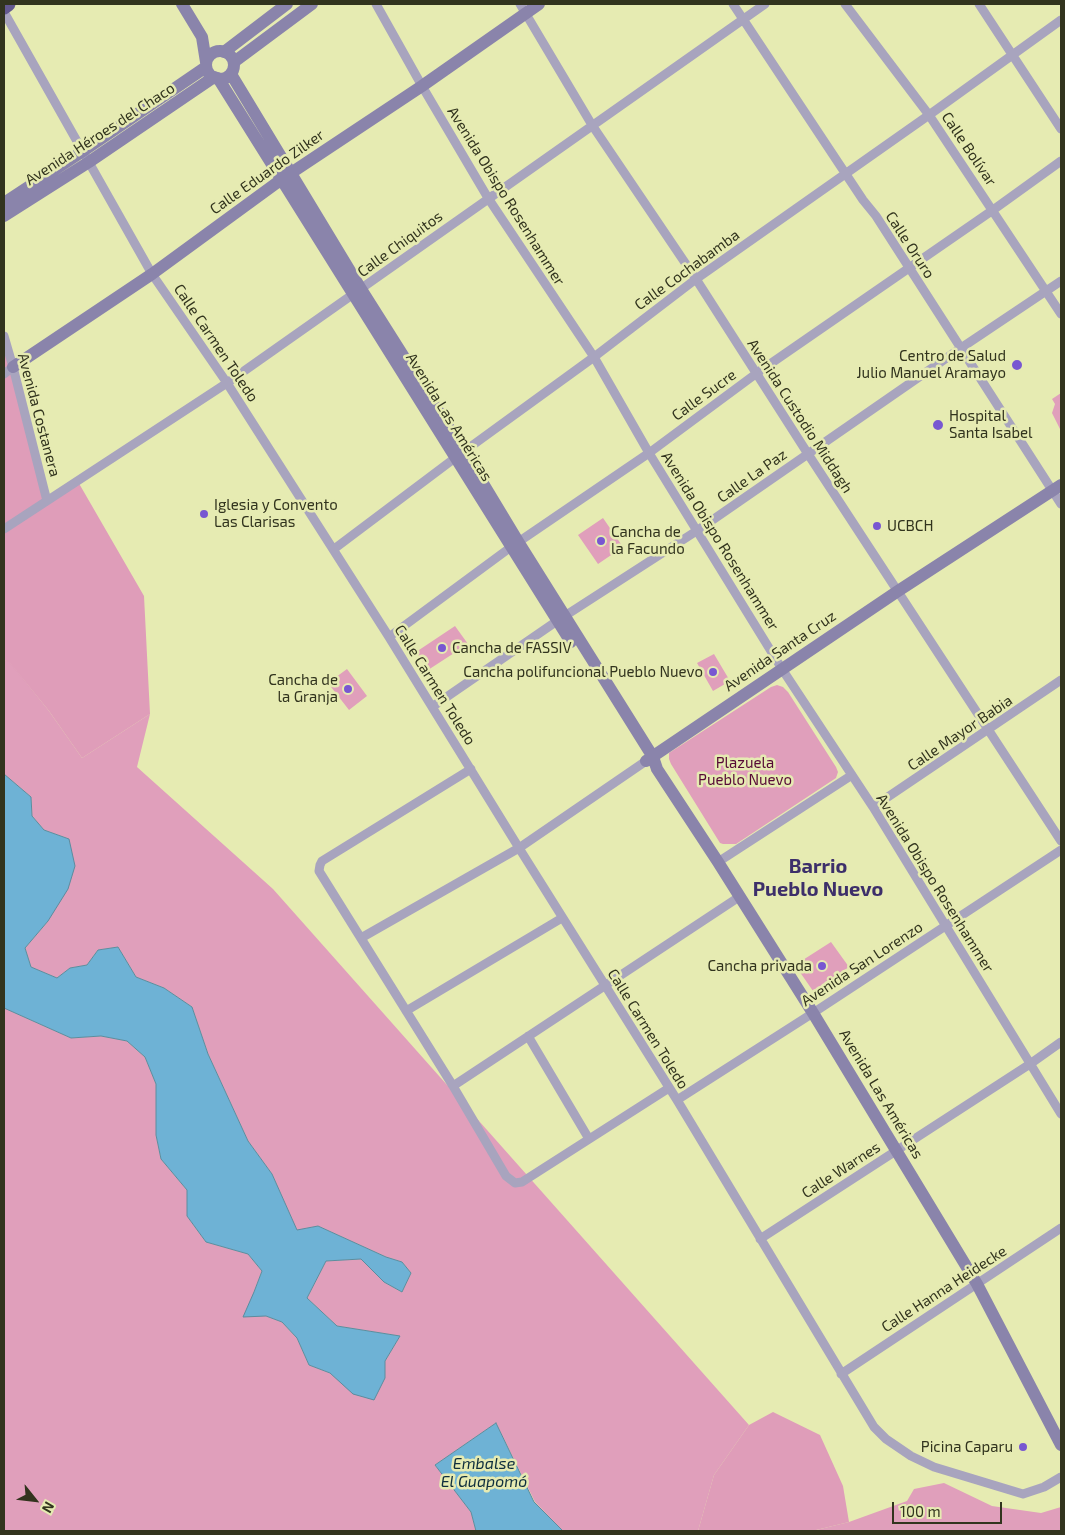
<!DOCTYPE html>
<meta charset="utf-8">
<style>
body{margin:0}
#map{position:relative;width:1065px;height:1535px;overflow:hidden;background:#e6ebb2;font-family:"Exo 2",sans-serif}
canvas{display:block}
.frame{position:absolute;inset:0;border:5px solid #32341e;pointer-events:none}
.north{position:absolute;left:10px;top:1475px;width:50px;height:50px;-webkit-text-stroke:4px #e6ebb2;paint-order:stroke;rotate:119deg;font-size:14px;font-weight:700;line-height:20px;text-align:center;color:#32341e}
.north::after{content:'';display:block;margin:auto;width:18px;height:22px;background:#32341e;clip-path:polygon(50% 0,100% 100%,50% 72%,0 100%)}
.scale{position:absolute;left:892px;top:1502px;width:110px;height:22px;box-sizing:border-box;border:2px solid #32341e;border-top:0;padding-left:6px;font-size:15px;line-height:18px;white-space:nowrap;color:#32341e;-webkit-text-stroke:4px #e6ebb2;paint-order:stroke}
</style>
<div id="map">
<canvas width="1065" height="1535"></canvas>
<div class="frame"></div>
<div class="north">N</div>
<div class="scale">100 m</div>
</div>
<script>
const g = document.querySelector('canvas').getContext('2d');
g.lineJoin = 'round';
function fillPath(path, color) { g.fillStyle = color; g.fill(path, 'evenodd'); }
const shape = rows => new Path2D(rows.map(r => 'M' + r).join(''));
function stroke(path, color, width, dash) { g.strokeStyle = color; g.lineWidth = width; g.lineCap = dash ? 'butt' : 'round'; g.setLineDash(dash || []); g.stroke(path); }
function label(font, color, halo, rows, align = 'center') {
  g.font = font + ' "Exo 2",sans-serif'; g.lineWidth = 5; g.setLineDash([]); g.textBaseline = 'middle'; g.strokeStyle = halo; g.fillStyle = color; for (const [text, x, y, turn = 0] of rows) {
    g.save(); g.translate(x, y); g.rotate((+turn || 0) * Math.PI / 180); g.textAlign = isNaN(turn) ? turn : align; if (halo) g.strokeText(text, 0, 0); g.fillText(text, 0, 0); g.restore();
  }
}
const green = shape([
 [1061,393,1061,431,1052,413,1055,404,1052,399],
 [603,518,623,547,598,564,578,535],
 [455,626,468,644,428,670,416,652],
 [714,654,730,681,713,691,697,663],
 [4,660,9,661,49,711,82,758,150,714,137,767,273,889,749,1425,714,1475,698,1531,563,1531,535,1502,496,1423,435,1465,471,1512,476,1531,4,1531,4,1008,71,1038,101,1036,127,1041,145,1057,156,1084,156,1135,161,1159,187,1190,187,1216,206,1242,248,1254,262,1271,254,1292,266,1316,282,1322,297,1338,309,1365,330,1373,338,1379,385,1378,385,1361,400,1336,337,1326,307,1298,326,1261,361,1259,384,1282,402,1292,411,1273,402,1262,386,1257,318,1226,297,1231,272,1174,248,1141,208,1054,192,1007,164,988,136,977,118,947,98,950,87,965,70,968,57,978,31,967,25,948,48,921,69,839,44,830,32,816,31,797,4,774],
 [347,669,367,696,349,710,328,683],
 [777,685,783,687,788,692,836,767,838,772,836,778,736,844,723,844,720,843,671,764,669,759,669,753,771,687],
 [831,942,849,967,813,991,795,965],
 [944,1483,992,1506,1041,1513,1061,1507,1061,1531,812,1531,849,1522,907,1501,914,1489]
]);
const forest = shape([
 [4,336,47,500,77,480,144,596,150,714,82,758,49,711,9,662,4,660],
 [773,1412,820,1435,843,1486,849,1522,812,1531,698,1531,714,1475,749,1425]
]);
const water = shape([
 [4,774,31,797,32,816,44,830,69,839,75,866,68,889,48,921,25,948,31,967,57,978,70,968,87,965,98,950,118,947,136,977,164,988,192,1007,208,1054,248,1141,272,1174,297,1230,318,1226,386,1257,402,1262,411,1273,402,1292,384,1282,361,1259,326,1261,307,1298,337,1326,400,1336,385,1361,385,1378,374,1400,353,1394,330,1373,309,1365,297,1338,282,1322,266,1316,243,1317,254,1292,262,1271,248,1254,206,1242,187,1216,187,1190,161,1159,156,1135,156,1084,145,1057,127,1041,101,1036,71,1038,4,1008,4,774],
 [496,1423,534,1502,563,1531,476,1531,471,1512,435,1465,496,1423]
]);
const street = shape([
 [376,4,422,86,488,198,594,357,649,453,782,669,873,807,1061,1114],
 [520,4,592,125,696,279,808,454,1061,841],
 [733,4,863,200,876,216,1061,504],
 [845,4,929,115,1061,314],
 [979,4,1061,129],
 [4,12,152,274,227,383,389,637,519,848,677,1100,874,1427,886,1439,911,1456,934,1467,1023,1494,1044,1487,1061,1477],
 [4,336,13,367,47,501],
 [4,374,13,367],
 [4,529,227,383,765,4],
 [334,549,455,458,594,357,696,279,929,115,1061,20],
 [389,637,511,547,649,453,757,373,993,210,1061,161],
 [432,707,557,621,698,530,961,348,1061,281],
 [471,769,322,861,320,865,319,871,453,1086,506,1176,515,1183,522,1182,669,1088],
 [873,807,1061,680],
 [718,862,852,775],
 [361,938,519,848,646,761],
 [406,1011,562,918],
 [528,1036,589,1139],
 [453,1086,739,897],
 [677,1100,813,1013,1061,850],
 [760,1239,1030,1064,1061,1042],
 [841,1374,1061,1228]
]);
const secondary = shape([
 [182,4,202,37,206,62],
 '206 65a14 14 0 1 1 28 0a14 14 0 1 1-28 0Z',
 [224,52,287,4],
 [234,62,312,4],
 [231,74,361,289,464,452,519,543,653,757,657,769,718,862,813,1013,977,1284,1061,1445],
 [218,78,571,642],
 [4,203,83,151,206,67],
 [4,216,89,162,214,77],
 [13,367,152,274,282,179,422,86,539,4],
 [646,761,898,591,1061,485]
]);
const highway = shape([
 [4,7,8,4]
]);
const markers = [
 [1017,365,6,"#7857d1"],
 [938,425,6,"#7857d1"],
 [204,514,5,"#7857d1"],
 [877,526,5,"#7857d1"],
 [601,541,5,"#7857d1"],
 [442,648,5,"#7857d1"],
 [713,672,5,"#7857d1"],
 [348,689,5,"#7857d1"],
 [822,966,5,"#7857d1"],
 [1023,1447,5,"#7857d1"]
];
const streetNames = [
 ["Avenida Héroes del Chaco",100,134,-33],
 ["Calle Bolívar",969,149,56],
 ["Calle Eduardo Zilker",267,172,-35],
 ["Avenida Obispo Rosenhammer",506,196,58],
 ["Calle Chiquitos",400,244,-36],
 ["Calle Oruro",910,245,57],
 ["Calle Cochabamba",687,270,-36],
 ["Calle Carmen Toledo",216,343,56],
 ["Calle Sucre",704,395,-36],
 ["Avenida Costanera",39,415,75],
 ["Avenida Custodio Middagh",800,416,57],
 ["Avenida Las Américas",449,417,58],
 ["Calle La Paz",752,476,-35],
 ["Avenida Obispo Rosenhammer",720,541,58],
 ["Avenida Santa Cruz",780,651,-34],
 ["Calle Carmen Toledo",435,685,58],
 ["Calle Mayor Babia",960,733,-34],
 ["Avenida Obispo Rosenhammer",935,883,58],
 ["Avenida San Lorenzo",862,964,-33],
 ["Calle Carmen Toledo",648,1029,58],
 ["Avenida Las Américas",881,1094,59],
 ["Calle Warnes",841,1170,-33],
 ["Calle Hanna Heidecke",944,1289,-33]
];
const poiNames = [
 ["Centro de Salud",1006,356],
 ["Julio Manuel Aramayo",1006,373],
 ["Hospital",949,416,"left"],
 ["Santa Isabel",949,433,"left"],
 ["Iglesia y Convento",214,505,"left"],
 ["Las Clarisas",214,522,"left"],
 ["UCBCH",887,526,"left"],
 ["Cancha de",611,532,"left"],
 ["la Facundo",611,549,"left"],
 ["Cancha de FASSIV",452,648,"left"],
 ["Cancha polifuncional Pueblo Nuevo",703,672],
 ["Cancha de",338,680],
 ["la Granja",338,697],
 ["Cancha privada",812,966],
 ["Picina Caparu",1013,1447]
];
const parkNames = [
 ["Plazuela",745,763],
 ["Pueblo Nuevo",745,780]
];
const waterNames = [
 ["Embalse",484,1464],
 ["El Guapomó",484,1482]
];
const districtNames = [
 ["Barrio",818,866],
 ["Pueblo Nuevo",818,889]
];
fillPath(green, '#e09fbb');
fillPath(forest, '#df9db9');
fillPath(water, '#6eb2d5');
stroke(water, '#5c8c9e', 1);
stroke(street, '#a8a4be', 9);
stroke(secondary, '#8a84ab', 12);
stroke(highway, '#63588e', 15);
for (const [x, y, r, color] of markers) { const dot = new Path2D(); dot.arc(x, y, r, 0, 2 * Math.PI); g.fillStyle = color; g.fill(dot); stroke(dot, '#e6ebb2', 2); }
label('15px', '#32341e', '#e6ebb2', streetNames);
label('15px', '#32341e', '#e6ebb2', poiNames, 'right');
label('15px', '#570a36', '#e6ebb2', parkNames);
label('italic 16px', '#0f2f3e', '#e6ebb2', waterNames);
label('bold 20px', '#3d2f6a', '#e6ebb2', districtNames);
</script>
